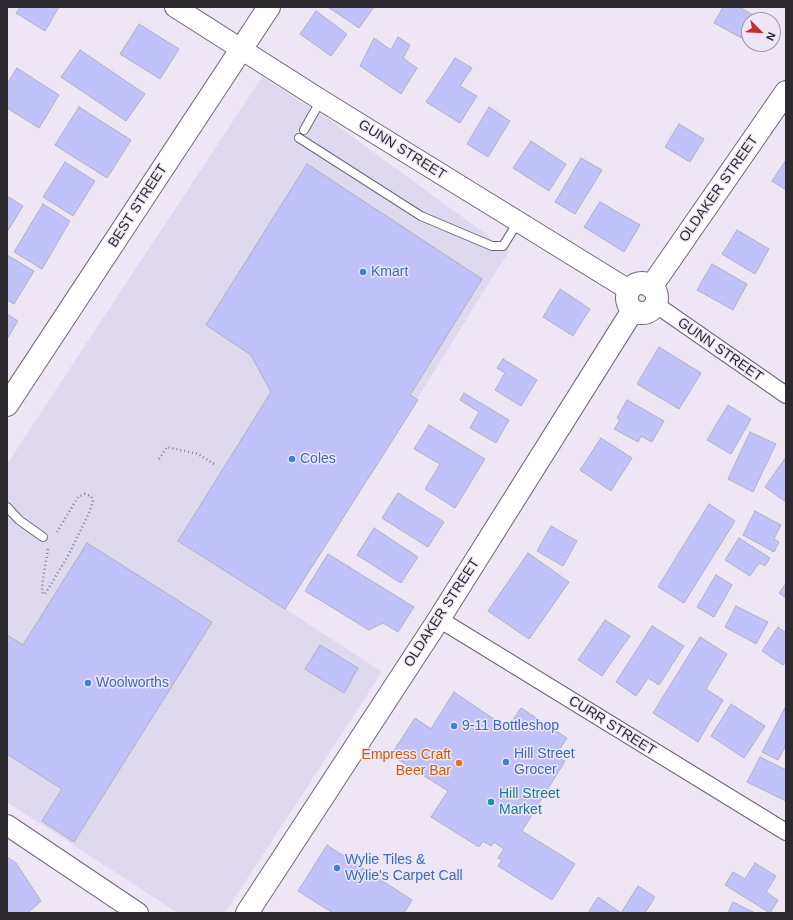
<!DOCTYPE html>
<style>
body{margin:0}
#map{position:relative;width:793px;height:920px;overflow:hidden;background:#efe6f5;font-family:Arial,sans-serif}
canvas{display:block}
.frame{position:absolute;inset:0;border:8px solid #2c292e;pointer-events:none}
.north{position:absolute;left:741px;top:12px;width:40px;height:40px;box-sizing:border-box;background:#efe6f5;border:1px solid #a19aa5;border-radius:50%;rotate:114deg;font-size:11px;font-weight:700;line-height:16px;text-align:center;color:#2c292e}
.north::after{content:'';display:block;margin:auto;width:14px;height:18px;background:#bf312b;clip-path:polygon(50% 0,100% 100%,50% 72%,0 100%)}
</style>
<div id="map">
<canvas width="793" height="920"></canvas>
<div class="frame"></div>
<div class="north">N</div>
</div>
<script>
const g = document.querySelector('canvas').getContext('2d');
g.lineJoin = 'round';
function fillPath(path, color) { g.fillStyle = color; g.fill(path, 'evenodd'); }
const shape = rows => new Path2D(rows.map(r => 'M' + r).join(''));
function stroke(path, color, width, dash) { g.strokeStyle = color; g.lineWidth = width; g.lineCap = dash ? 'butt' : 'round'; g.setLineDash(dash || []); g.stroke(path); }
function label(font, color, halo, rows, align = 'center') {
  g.font = font + ' Arial,sans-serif'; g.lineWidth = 3; g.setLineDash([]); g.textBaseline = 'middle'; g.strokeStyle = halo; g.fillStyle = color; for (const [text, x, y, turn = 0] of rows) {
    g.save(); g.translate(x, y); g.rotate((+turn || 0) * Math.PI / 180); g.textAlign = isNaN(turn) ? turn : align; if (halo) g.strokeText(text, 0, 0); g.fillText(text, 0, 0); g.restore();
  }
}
const commercial = shape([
 [262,77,331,121,509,251,286,609,382,672,225,913,178,913,7,802,7,464]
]);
const building = shape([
 [20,7,59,7,45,31,16,13,20,7],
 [328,7,374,7,359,28,328,7],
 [723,7,739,7,762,20,749,20,749,42,714,23,723,7],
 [316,11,347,34,331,56,300,34,316,11],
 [139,24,179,49,160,79,120,54,139,24],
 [398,37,410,45,403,58,417,68,401,94,360,66,374,38,391,50,398,37],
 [80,50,145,94,126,121,61,77,80,50],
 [455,58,472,68,460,86,477,96,460,123,426,102,455,58],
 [17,68,59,95,39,128,7,108,7,84,17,68],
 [79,107,131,140,107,178,55,145,79,107],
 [489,107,510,121,488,157,467,144,489,107],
 [679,124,704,139,690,162,665,147,679,124],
 [531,141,566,164,549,191,513,168,531,141],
 [581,158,602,170,575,214,555,202,581,158],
 [786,160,786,190,772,181,786,160],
 [65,162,95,181,73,216,43,197,65,162],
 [307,164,482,279,410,395,418,400,285,609,178,541,271,392,251,355,206,325,307,164],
 [7,196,23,206,7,232,7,196],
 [600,202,640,225,624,252,584,227,600,202],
 [43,204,70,221,42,269,14,252,43,204],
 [737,230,769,249,755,274,722,254,737,230],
 [7,255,34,271,14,304,7,300,7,255],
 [712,264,747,284,733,310,697,290,712,264],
 [560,289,590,309,573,336,543,317,560,289],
 [7,314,18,321,7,339,7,314],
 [659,347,701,373,679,409,637,384,659,347],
 [503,359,537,380,521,406,495,390,505,373,497,368,503,359],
 [464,393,509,420,496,443,470,428,479,412,460,400,464,393],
 [627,400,664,421,652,442,641,436,638,442,614,429,620,420,617,418,627,400],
 [728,405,751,419,731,454,707,440,728,405],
 [429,425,485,459,455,508,425,489,440,464,414,449,429,425],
 [750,432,776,444,753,492,728,479,750,432],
 [601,438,632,458,611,491,580,470,601,438],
 [786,457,786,502,765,487,786,457],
 [398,493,444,522,428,547,382,518,398,493],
 [709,504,735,521,684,603,658,587,709,504],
 [755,511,781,525,774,539,779,542,774,552,743,535,755,511],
 [551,526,577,541,563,566,537,551,551,526],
 [374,528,418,557,401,583,357,555,374,528],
 [739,538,770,558,765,566,759,563,750,576,725,560,739,538],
 [87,543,212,622,74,842,42,821,62,789,7,754,7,635,23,645,87,543],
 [528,553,569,582,529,639,488,611,528,553],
 [328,554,414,607,398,632,383,623,369,630,305,591,328,554],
 [716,575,732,585,714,617,697,607,716,575],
 [786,583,786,598,779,593,786,583],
 [736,606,768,622,756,644,725,627,736,606],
 [605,620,630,636,602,676,578,660,605,620],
 [652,626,684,646,659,685,648,678,636,696,616,682,652,626],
 [778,627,786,633,786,660,783,665,762,651,778,627],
 [700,637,727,654,706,689,723,700,698,742,653,713,700,637],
 [320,645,358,668,344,693,305,669,320,645],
 [454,692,507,728,521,708,567,738,555,756,565,761,522,831,575,864,552,900,498,866,502,860,498,858,504,849,494,842,491,846,483,841,479,847,431,817,448,791,391,755,415,718,431,729,454,692],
 [731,704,765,726,744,758,711,736,731,704],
 [786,706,786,745,778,760,762,752,786,706],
 [760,757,786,770,786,801,747,782,760,757],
 [327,845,412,900,404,913,333,913,298,891,327,845],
 [7,857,16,863,41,901,28,913,7,913,7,857],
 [755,863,776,876,766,892,778,900,770,913,725,885,733,872,745,879,755,863],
 [638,886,655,897,645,913,588,913,598,897,621,913,638,886],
 [733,902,755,913,728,913,733,902]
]);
const path = shape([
 [159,459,167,447,198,454,214,464],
 [48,549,43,578,42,591,43,594,45,594,68,556,88,515,93,502,91,496,85,494,78,497,57,532]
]);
const service = shape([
 [304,130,321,100],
 [299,138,421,216,492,246,503,246,518,222],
 [7,507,19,520,43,537]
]);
const minor = shape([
 [655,304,786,395],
 [439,619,786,832]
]);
const tertiary = shape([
 [175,7,321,100,629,290],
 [7,825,138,913]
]);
const secondary = shape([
 '627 298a15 15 0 1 1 30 0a15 15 0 1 1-30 0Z',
 [651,287,786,92],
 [7,405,269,7],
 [247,913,439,619,633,310]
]);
const markers = [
 [363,272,4,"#3f7fe0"],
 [292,459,4,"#3f7fe0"],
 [88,683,4,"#3f7fe0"],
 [454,726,4,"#3f7fe0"],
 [506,762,4,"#3f7fe0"],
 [459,763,4,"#e8710a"],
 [491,802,4,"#0f9aa8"],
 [337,868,4,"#3f7fe0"]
];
const streetNames = [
 ["GUNN STREET",402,150,32],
 ["OLDAKER STREET",719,189,-55],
 ["BEST STREET",138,206,-57],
 ["GUNN STREET",720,350,35],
 ["OLDAKER STREET",442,613,-57],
 ["CURR STREET",612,726,32]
];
const shopNames = [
 ["Kmart",371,272],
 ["Coles",300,459],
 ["Woolworths",96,683],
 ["9-11 Bottleshop",462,726],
 ["Hill Street",514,754],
 ["Grocer",514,770],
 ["Wylie Tiles &",345,860],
 ["Wylie's Carpet Call",345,876]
];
const foodNames = [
 ["Empress Craft",451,755],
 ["Beer Bar",451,771]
];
const cultureNames = [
 ["Hill Street",499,794],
 ["Market",499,810]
];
fillPath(commercial, '#ded9ee');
fillPath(building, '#c1c2fa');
stroke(building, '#afb0bf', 1);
stroke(service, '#6f6774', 10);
stroke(minor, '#6f6774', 18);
stroke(tertiary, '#6f6774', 22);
stroke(secondary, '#6f6774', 24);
stroke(path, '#86818a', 2.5, [1, 3]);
stroke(service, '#fff', 8);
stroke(minor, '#fff', 16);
stroke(tertiary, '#fff', 20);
stroke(secondary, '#fff', 22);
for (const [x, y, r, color] of markers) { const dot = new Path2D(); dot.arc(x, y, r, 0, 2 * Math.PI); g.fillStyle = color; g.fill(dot); stroke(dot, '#efe6f5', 1.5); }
label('14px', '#2c292e', '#efe6f5', streetNames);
label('14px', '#366cbe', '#efe6f5', shopNames, 'left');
label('14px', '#c56008', '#efe6f5', foodNames, 'right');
label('14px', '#0d838f', '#efe6f5', cultureNames, 'left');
</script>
